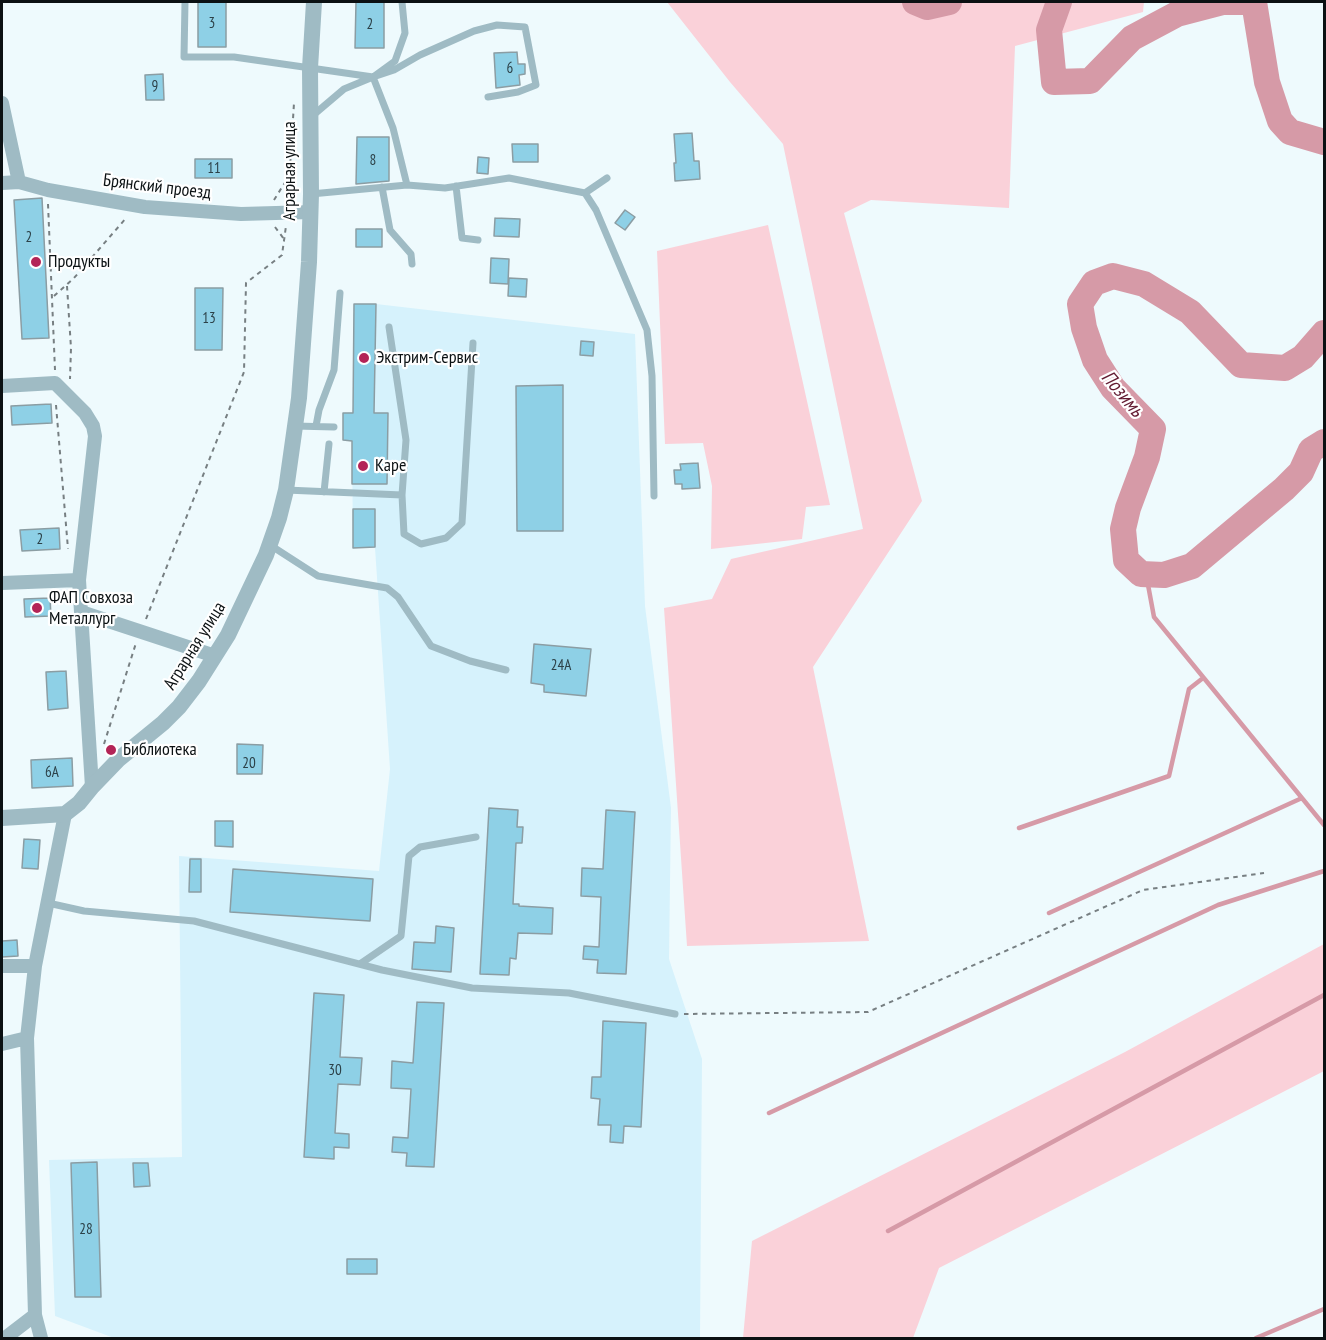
<!DOCTYPE html>
<meta charset="utf-8">
<style>
body{margin:0}
#map{position:relative;width:1326px;height:1340px;overflow:hidden;background:#eefafd;font-family:"PT Sans Narrow",sans-serif}
canvas{display:block}
.frame{position:absolute;inset:0;border:3px solid #0b1113;pointer-events:none}
</style>
<div id="map">
<canvas width="1326" height="1340"></canvas>
<div class="frame"></div>
</div>
<script>
const g = document.querySelector('canvas').getContext('2d');
g.lineJoin = 'round';
function fillPath(path, color) { g.fillStyle = color; g.fill(path, 'evenodd'); }
const shape = rows => new Path2D(rows.map(r => 'M' + r).join(''));
function stroke(path, color, width, dash) { g.strokeStyle = color; g.lineWidth = width; g.lineCap = dash ? 'butt' : 'round'; g.setLineDash(dash || []); g.stroke(path); }
function label(font, color, halo, rows, align = 'center') {
  g.font = font + ' "PT Sans Narrow",sans-serif'; g.lineWidth = 4.5; g.setLineDash([]); g.textBaseline = 'middle'; g.strokeStyle = halo; g.fillStyle = color; for (const [text, x, y, turn = 0] of rows) {
    g.save(); g.translate(x, y); g.rotate((+turn || 0) * Math.PI / 180); g.textAlign = isNaN(turn) ? turn : align; if (halo) g.strokeText(text, 0, 0); g.fillText(text, 0, 0); g.restore();
  }
}
const built = shape([
 [354,304,376,304,635,334,645,606,671,808,669,959,702,1059,700,1338,114,1338,55,1316,49,1160,182,1157,179,856,379,871,390,769,375,548,353,548,352,441,343,440,343,413,353,412]
]);
const green = shape([
 [667,2,1144,2,1143,12,1015,46,1009,208,871,200,844,213,922,501,813,667,869,941,687,946,664,608,712,599,731,559,863,529,783,144,730,82],
 [768,225,830,505,806,507,802,539,711,549,712,486,703,443,665,444,657,251],
 [1324,944,1324,1071,939,1268,913,1338,743,1338,752,1241,1125,1052]
]);
const stream = shape([
 [1146,574,1154,617,1324,825],
 [1019,828,1169,776,1189,689,1203,678],
 [1049,913,1302,798],
 [769,1113,1218,905,1324,871],
 [888,1231,1324,995],
 [1256,1338,1324,1309]
]);
const river = shape([
 [915,2,927,7,949,2],
 [1059,2,1049,30,1054,82,1090,81,1132,38,1177,14,1223,2,1254,2,1267,82,1280,121,1290,132,1324,142],
 [1324,333,1303,357,1285,368,1241,365,1190,312,1144,284,1113,276,1094,283,1080,304,1084,328,1095,360,1113,388,1153,429,1147,457,1128,508,1123,529,1126,560,1141,574,1164,575,1192,566,1284,489,1301,472,1311,450,1324,442]
]);
const building = shape([
 [198,2,226,2,226,47,198,47,198,2],
 [356,2,384,2,384,48,355,48,356,2],
 [517,52,518,64,525,64,525,74,519,75,520,85,496,88,494,53,517,52],
 [163,74,164,100,146,100,145,75,163,74],
 [692,133,694,161,699,161,700,179,675,181,674,163,676,163,674,134,692,133],
 [357,137,389,137,389,181,356,184,357,137],
 [512,144,538,144,538,162,513,162,512,144],
 [478,157,489,158,488,174,477,173,478,157],
 [195,159,232,159,232,178,195,178,195,159],
 [42,198,49,338,22,339,14,200,42,198],
 [625,210,635,217,625,230,615,223,625,210],
 [495,218,520,219,519,237,494,236,495,218],
 [356,229,382,229,382,247,356,247,356,229],
 [491,258,509,259,508,284,490,283,491,258],
 [509,278,527,279,526,297,508,296,509,278],
 [195,288,223,288,222,350,195,350,195,288],
 [354,304,376,304,374,413,388,413,387,484,352,484,352,441,343,440,343,413,353,413,354,304],
 [581,341,594,342,593,356,580,355,581,341],
 [563,385,563,531,517,531,516,386,563,385],
 [51,404,52,423,12,425,11,406,51,404],
 [698,463,700,488,682,489,682,484,675,484,674,470,681,470,680,464,698,463],
 [353,509,375,509,375,547,353,548,353,509],
 [59,528,60,549,22,551,20,530,59,528],
 [50,598,51,616,25,617,24,599,50,598],
 [534,644,591,649,586,696,544,692,544,685,531,683,534,644],
 [66,671,68,708,48,710,46,672,66,671],
 [237,744,263,745,262,774,237,774,237,744],
 [72,758,73,786,32,788,31,760,72,758],
 [489,808,518,810,517,827,523,827,522,843,516,843,513,904,519,904,519,906,553,908,552,934,518,933,516,959,510,958,509,975,480,974,489,808],
 [606,810,635,812,626,974,597,973,598,960,583,959,584,946,599,947,601,897,581,896,582,868,603,869,606,810],
 [215,821,233,821,233,847,215,846,215,821],
 [24,839,40,840,38,869,22,868,24,839],
 [190,859,201,859,201,892,189,892,190,859],
 [233,869,373,879,370,921,230,912,233,869],
 [436,926,454,928,451,972,412,969,414,942,435,943,436,926],
 [17,940,18,956,2,957,2,941,17,940],
 [314,993,344,995,340,1057,362,1058,360,1085,338,1084,335,1133,349,1134,349,1148,334,1147,334,1159,304,1157,314,993],
 [417,1002,444,1003,434,1167,406,1166,407,1153,392,1152,393,1137,408,1138,411,1089,391,1088,392,1061,413,1063,417,1002],
 [603,1021,646,1023,641,1127,624,1126,623,1143,610,1142,611,1125,598,1125,600,1099,591,1098,592,1077,601,1077,603,1021],
 [97,1162,101,1297,75,1297,71,1163,97,1162],
 [133,1163,148,1163,150,1186,134,1187,133,1163],
 [347,1259,377,1259,377,1274,347,1274,347,1259]
]);
const path = shape([
 [288,199,294,103],
 [274,200,289,176],
 [48,204,55,370],
 [275,227,284,239],
 [67,286,71,348,70,379],
 [54,296,74,278,127,217],
 [56,405,68,549],
 [146,619,244,372,246,283,282,255,286,226],
 [104,744,136,643],
 [684,1014,868,1012,1143,890,1264,873]
]);
const service = shape([
 [185,2,184,57,234,57,373,77,394,70,420,55,474,31,497,25,525,27,536,85,518,92,488,97],
 [373,77,393,128,407,185],
 [311,117,344,89,373,77,395,61,405,33,402,2],
 [456,186,462,238,478,240],
 [382,187,390,230,411,254,412,264],
 [585,193,607,178],
 [311,194,407,185,445,188,509,178,585,193,596,210,647,330,652,376,654,496],
 [389,327,406,440,402,495,404,534,421,544,446,538,462,523,473,343],
 [295,426,334,427],
 [316,426,319,410,334,370,340,293],
 [286,490,402,495],
 [324,492,329,444],
 [270,545,318,576,387,588,398,597,431,646,470,661,506,670],
 [48,903,84,911,194,921,382,970,472,988,569,993,675,1014],
 [360,964,401,936,409,856,420,847,476,837]
]);
const minor = shape([
 [2,103,19,182],
 [2,183,19,182,48,190,145,207,241,214,311,212],
 [2,386,55,383,85,413,93,426,95,436,79,580,92,787],
 [2,583,79,580],
 [81,612,215,656],
 [2,966,35,966],
 [2,1044,27,1038],
 [5,1338,35,1315],
 [41,1338,35,1315,27,1038,35,966,65,814]
]);
const tertiary = shape([
 [2,818,65,814,79,803,92,787,119,759,163,723,179,707,199,681,228,635,266,555,279,518,286,490,299,398,309,262,311,194,310,68,314,2]
]);
const markers = [
 [36,262,6,"#b32457"],
 [364,358,6,"#b32457"],
 [363,466,6,"#b32457"],
 [37,608,6,"#b32457"],
 [111,750,6,"#b32457"]
];
const numberNames = [
 ["3",212,24],
 ["2",370,25],
 ["6",510,69],
 ["9",155,87],
 ["8",373,161],
 ["11",214,169],
 ["2",29,238],
 ["13",209,319],
 ["2",40,540],
 ["24А",561,666],
 ["20",249,764],
 ["6А",52,773],
 ["30",335,1071],
 ["28",86,1230]
];
const streetNames = [
 ["Аграрная улица",290,171,-90],
 ["Брянский проезд",157,187,7],
 ["Аграрная улица",195,646,-58]
];
const poiNames = [
 ["Продукты",48,262],
 ["Экстрим-Сервис",376,358],
 ["Каре",375,466],
 ["ФАП Совхоза",49,598],
 ["Металлург",49,619],
 ["Библиотека",123,750]
];
const waterNames = [
 ["Позимь",1122,394,50]
];
fillPath(built, '#d6f2fc');
fillPath(green, '#fad1d9');
stroke(stream, '#d69aa7', 4.5);
stroke(river, '#d69aa7', 26);
fillPath(building, '#8ed0e6');
stroke(building, '#8b9da3', 1.5);
stroke(path, '#777f82', 2, [4.5, 4.5]);
stroke(service, '#9fbbc4', 7);
stroke(minor, '#9fbbc4', 14);
stroke(tertiary, '#9fbbc4', 16);
for (const [x, y, r, color] of markers) { const dot = new Path2D(); dot.arc(x, y, r, 0, 2 * Math.PI); g.fillStyle = color; g.fill(dot); stroke(dot, '#fff', 2); }
label('15px', '#2c4148', null, numberNames);
label('18px', '#0b1113', '#fff', streetNames);
label('18px', '#0b1113', '#fff', poiNames, 'left');
label('italic 20px', '#631c32', '#fff', waterNames);
</script>
